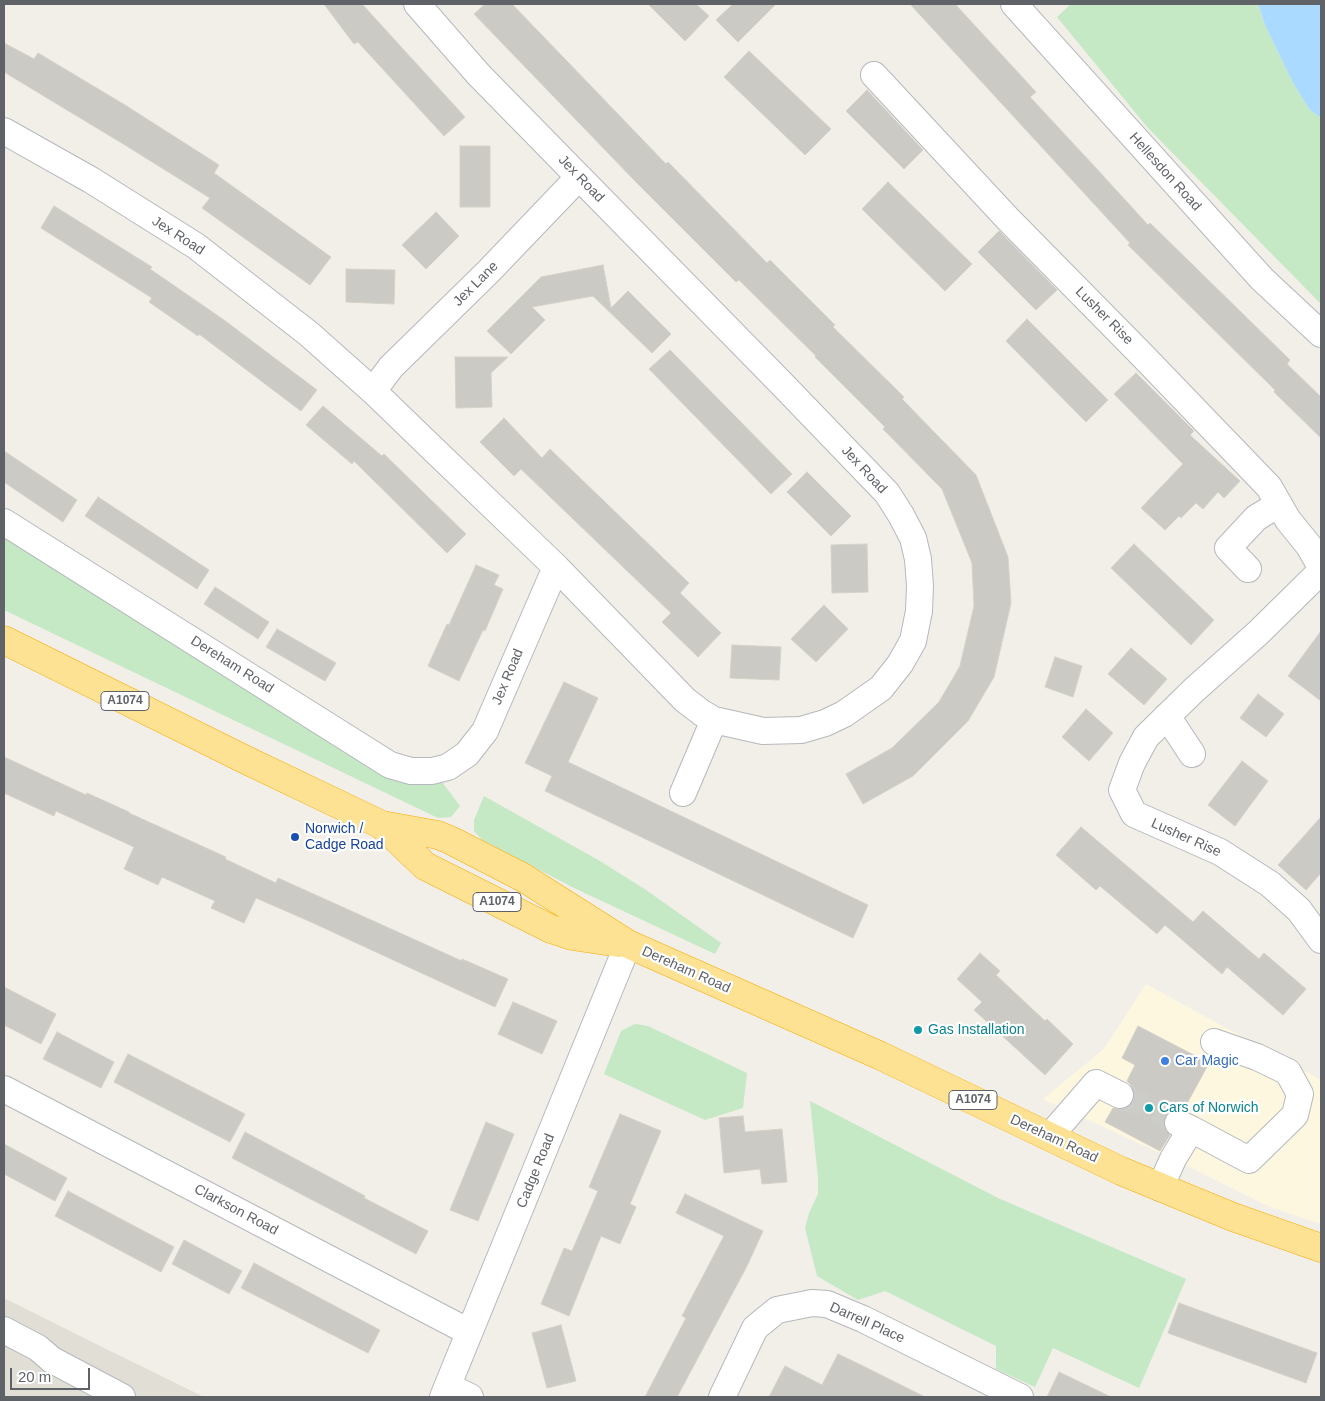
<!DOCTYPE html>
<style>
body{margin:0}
#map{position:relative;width:1325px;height:1401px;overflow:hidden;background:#f1efe8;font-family:Helvetica,sans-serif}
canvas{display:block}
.frame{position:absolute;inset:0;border:5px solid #5f6368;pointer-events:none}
.scale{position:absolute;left:10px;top:1368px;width:80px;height:22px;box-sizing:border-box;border:2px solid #5f6368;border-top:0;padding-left:6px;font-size:15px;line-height:18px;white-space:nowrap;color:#5f6368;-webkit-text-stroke:4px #fff;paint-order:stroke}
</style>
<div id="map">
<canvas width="1325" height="1401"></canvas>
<div class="frame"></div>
<div class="scale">20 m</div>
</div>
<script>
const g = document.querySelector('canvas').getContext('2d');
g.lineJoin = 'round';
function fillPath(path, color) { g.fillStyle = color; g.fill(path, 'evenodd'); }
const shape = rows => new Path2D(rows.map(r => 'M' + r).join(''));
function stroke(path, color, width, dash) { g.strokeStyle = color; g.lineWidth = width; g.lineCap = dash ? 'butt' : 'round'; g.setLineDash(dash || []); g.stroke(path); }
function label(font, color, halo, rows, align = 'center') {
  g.font = font + ' Helvetica,sans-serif'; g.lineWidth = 4.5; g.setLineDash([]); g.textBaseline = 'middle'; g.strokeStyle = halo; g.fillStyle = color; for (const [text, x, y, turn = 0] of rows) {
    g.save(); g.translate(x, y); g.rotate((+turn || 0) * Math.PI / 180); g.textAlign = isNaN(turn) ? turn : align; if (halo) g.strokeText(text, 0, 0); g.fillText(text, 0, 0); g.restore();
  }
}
const commercial = shape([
 [1146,984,1321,1080,1321,1224,1270,1207,1173,1159,1043,1099,1104,1049]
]);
const education = shape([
 [4,1298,92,1342,204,1397,4,1397]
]);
const green = shape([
 [1071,4,1258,4,1265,25,1292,81,1309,109,1321,118,1321,304,1148,128,1057,17],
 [4,533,442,782,460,806,451,817,438,818,4,610],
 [484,796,600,861,646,890,721,943,715,954,572,887,482,840,474,831,474,820],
 [635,1024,648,1026,747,1073,743,1108,705,1120,604,1074,621,1031],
 [810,1101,998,1198,1186,1279,1139,1388,1053,1348,1035,1387,996,1369,996,1346,885,1291,858,1300,817,1276,805,1228,809,1213,818,1194,818,1178]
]);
const water = shape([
 [1258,4,1321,4,1321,118,1309,109,1292,81,1265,25]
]);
const building = shape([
 [324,4,362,4,465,117,444,136,358,42,354,44,324,4],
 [485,4,512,4,666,164,668,162,767,263,770,260,835,325,833,327,904,397,902,399,976,475,1008,557,1011,603,994,677,968,721,913,776,863,804,846,774,892,748,939,702,960,666,974,606,972,563,942,489,883,429,885,427,815,357,816,356,739,280,736,282,636,182,474,14,485,4],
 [648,4,696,4,709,16,685,41,648,4],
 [733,4,776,4,738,42,716,20,733,4],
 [910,4,955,4,1036,92,1030,97,1096,168,1148,225,1150,223,1290,360,1287,364,1321,397,1321,438,1274,392,1275,390,1128,245,1130,243,910,4],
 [4,43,34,59,38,53,125,105,219,165,214,173,331,257,310,285,202,208,210,198,125,145,4,72,4,43],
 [749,51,831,129,805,155,724,77,749,51],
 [867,90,923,150,904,169,846,111,867,90],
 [460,146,490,146,490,207,460,207,460,146],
 [888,182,972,264,945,291,862,209,888,182],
 [54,206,152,267,150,269,224,320,317,390,301,411,199,334,198,336,149,302,152,298,41,228,54,206],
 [436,212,459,236,426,269,402,245,436,212],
 [999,231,1057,290,1036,310,978,252,999,231],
 [603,265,611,308,628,291,671,334,652,353,593,296,532,307,545,320,511,354,487,331,541,277,603,265],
 [346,269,395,270,394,304,346,302,346,269],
 [1027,319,1108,400,1086,422,1006,341,1027,319],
 [670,350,792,474,771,494,649,369,670,350],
 [455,357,508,357,491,373,492,407,456,408,455,357],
 [1136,373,1194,431,1190,435,1240,481,1224,498,1218,492,1203,509,1196,503,1181,518,1179,516,1165,530,1141,508,1183,464,1114,394,1136,373],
 [323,406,382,456,384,454,466,534,447,553,354,461,352,464,306,425,323,406],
 [504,418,542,458,550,449,689,583,680,593,721,633,698,657,662,622,671,613,521,469,514,476,480,442,504,418],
 [4,451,77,500,63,522,4,482,4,451],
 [807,472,851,516,831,536,787,492,807,472],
 [98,497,209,570,197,589,85,516,98,497],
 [867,544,868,592,832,593,831,545,867,544],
 [1134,544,1214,620,1191,645,1111,568,1134,544],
 [476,565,499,575,494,585,503,589,485,631,483,630,459,681,428,666,447,624,449,625,476,565],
 [215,587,269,622,258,639,204,604,215,587],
 [824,605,848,629,816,662,791,639,824,605],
 [277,629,336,663,325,681,266,647,277,629],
 [1321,631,1321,701,1288,676,1321,631],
 [732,645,781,647,779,680,730,678,732,645],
 [1131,648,1167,679,1144,705,1108,674,1131,648],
 [1055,657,1082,666,1073,697,1045,687,1055,657],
 [564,682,598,698,568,762,868,905,853,938,545,791,552,776,525,763,564,682],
 [1258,694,1284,714,1266,737,1240,718,1258,694],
 [1086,709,1113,733,1089,761,1062,737,1086,709],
 [4,757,86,795,87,793,129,812,129,813,226,857,225,859,276,883,278,878,462,961,462,959,508,979,495,1007,311,922,256,898,244,923,211,908,215,901,162,877,158,885,124,869,134,847,56,811,54,816,4,793,4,757],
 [1242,761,1268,781,1235,826,1208,805,1242,761],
 [1321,817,1321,873,1306,890,1278,865,1321,817],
 [1081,827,1193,922,1203,911,1259,959,1264,953,1306,989,1283,1015,1227,967,1222,974,1165,925,1157,934,1100,886,1096,890,1056,855,1081,827],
 [980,953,1000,971,996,975,1045,1021,1047,1019,1073,1044,1045,1075,974,1010,982,1002,957,979,980,953],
 [4,987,56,1014,41,1044,4,1025,4,987],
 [513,1002,557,1021,542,1054,498,1034,513,1002],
 [1138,1026,1209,1063,1184,1109,1176,1108,1169,1111,1165,1116,1163,1125,1166,1131,1170,1135,1160,1151,1105,1122,1113,1108,1121,1110,1129,1107,1134,1101,1135,1095,1133,1087,1127,1081,1135,1065,1122,1058,1138,1026],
 [57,1032,114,1062,101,1088,43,1059,57,1032],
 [128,1054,245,1114,230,1142,114,1082,128,1054],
 [620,1114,661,1131,630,1204,636,1207,620,1244,601,1236,569,1316,541,1304,564,1248,572,1251,598,1191,589,1187,620,1114],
 [743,1116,745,1132,782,1129,787,1182,762,1184,760,1169,724,1173,719,1118,743,1116],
 [486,1122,514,1134,478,1221,450,1210,486,1122],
 [245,1132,365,1196,364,1198,428,1231,416,1254,232,1158,245,1132],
 [4,1144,67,1178,55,1201,4,1174,4,1144],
 [68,1191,174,1247,161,1272,55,1216,68,1191],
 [685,1194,763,1231,747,1266,677,1397,645,1397,686,1318,682,1316,724,1236,676,1213,685,1194],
 [184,1240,242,1271,229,1294,172,1264,184,1240],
 [254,1263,380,1330,368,1353,241,1288,254,1263],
 [1179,1303,1317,1353,1306,1383,1168,1333,1179,1303],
 [561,1325,576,1381,547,1388,532,1333,561,1325],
 [838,1354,865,1367,925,1397,769,1397,785,1366,822,1385,838,1354],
 [1059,1372,1111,1397,1047,1397,1059,1372]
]);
const minorTunnel = shape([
 [1120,1095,1178,1123]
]);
const minor = shape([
 [1014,4,1262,279,1321,334],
 [874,75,1007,218,1142,355,1269,487,1288,520,1309,546,1321,567],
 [4,131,91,180,196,246,309,334,373,391,432,448,556,567,685,700,702,713,714,720,763,731,801,730,825,723,844,714,881,688,900,664,913,641,919,611,920,586,918,559,913,538,901,515,887,493,782,384,479,75,417,4],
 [373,391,391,367,488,272,579,177],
 [4,522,390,765,411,771,432,771,448,767,467,754,485,731,556,567],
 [1248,569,1228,548,1256,518,1279,504],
 [1321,571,1258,633,1194,690,1146,737,1132,763,1122,790,1134,814,1220,852,1270,884,1299,910,1321,940],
 [1167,716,1192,754],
 [683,793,714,720],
 [4,1089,469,1332],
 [1191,1129,1249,1160,1295,1115,1300,1094,1288,1072,1257,1057,1214,1042],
 [1049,1137,1096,1083,1120,1095],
 [1160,1188,1173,1159,1191,1129,1178,1123],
 [4,1330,38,1348,52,1360,122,1397],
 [448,1386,470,1397],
 [443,1397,628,944],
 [722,1397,755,1328,777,1310,812,1303,827,1304,863,1319,1020,1397]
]);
const highway = shape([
 [4,640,246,760,382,825,438,835,452,841,524,878,628,944,881,1056,1121,1171,1233,1217,1321,1248],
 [382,825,425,866,551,929,572,936,619,943]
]);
const markers = [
 [295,837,5,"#1a4fb4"],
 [918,1030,5,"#0f9aa8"],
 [1165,1061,5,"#3f7fe0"],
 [1149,1108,5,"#0f9aa8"]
];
const shields = [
 [125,701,48],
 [497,902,48],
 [973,1100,48]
];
const shieldNames = [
 ["A1074",125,701],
 ["A1074",497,902],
 ["A1074",973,1100]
];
const streetNames = [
 ["Hellesdon Road",1165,172,48],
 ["Jex Road",581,179,46],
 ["Jex Road",178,236,33],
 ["Jex Lane",476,284,-45],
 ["Lusher Rise",1104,316,45],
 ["Jex Road",864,470,47],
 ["Dereham Road",232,665,32],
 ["Jex Road",508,677,-67],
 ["Lusher Rise",1186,838,24],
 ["Dereham Road",686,970,24],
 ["Dereham Road",1054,1139,25],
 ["Cadge Road",536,1171,-68],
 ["Clarkson Road",236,1210,28],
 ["Darrell Place",867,1323,24]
];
const transitNames = [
 ["Norwich /",305,829],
 ["Cadge Road",305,845]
];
const cultureNames = [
 ["Gas Installation",928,1030],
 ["Cars of Norwich",1159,1108]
];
const shopNames = [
 ["Car Magic",1175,1061]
];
fillPath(commercial, '#fef7e0');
fillPath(education, '#e1ded6');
fillPath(green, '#c5e8c5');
fillPath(water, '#aadaff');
fillPath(building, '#cccac5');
stroke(building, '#d6d1c6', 1);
stroke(minorTunnel, '#ccccc8', 26, [26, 13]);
stroke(minor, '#b5b8bc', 28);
stroke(highway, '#f9ab00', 29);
stroke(minor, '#fff', 26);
stroke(highway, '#fde293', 28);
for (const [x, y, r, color] of markers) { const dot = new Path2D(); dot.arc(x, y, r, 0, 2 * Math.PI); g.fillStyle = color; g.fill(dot); stroke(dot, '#fff', 2); }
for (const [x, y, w] of shields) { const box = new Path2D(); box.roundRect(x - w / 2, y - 9.5, w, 19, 4); g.fillStyle = '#fff'; g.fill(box); stroke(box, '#5f6368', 1); }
label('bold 12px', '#5f6368', null, shieldNames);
label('14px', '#5f6368', '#fff', streetNames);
label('14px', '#164399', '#fff', transitNames, 'left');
label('14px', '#0d838f', '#fff', cultureNames, 'left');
label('14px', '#366cbe', '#fff', shopNames, 'left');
</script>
